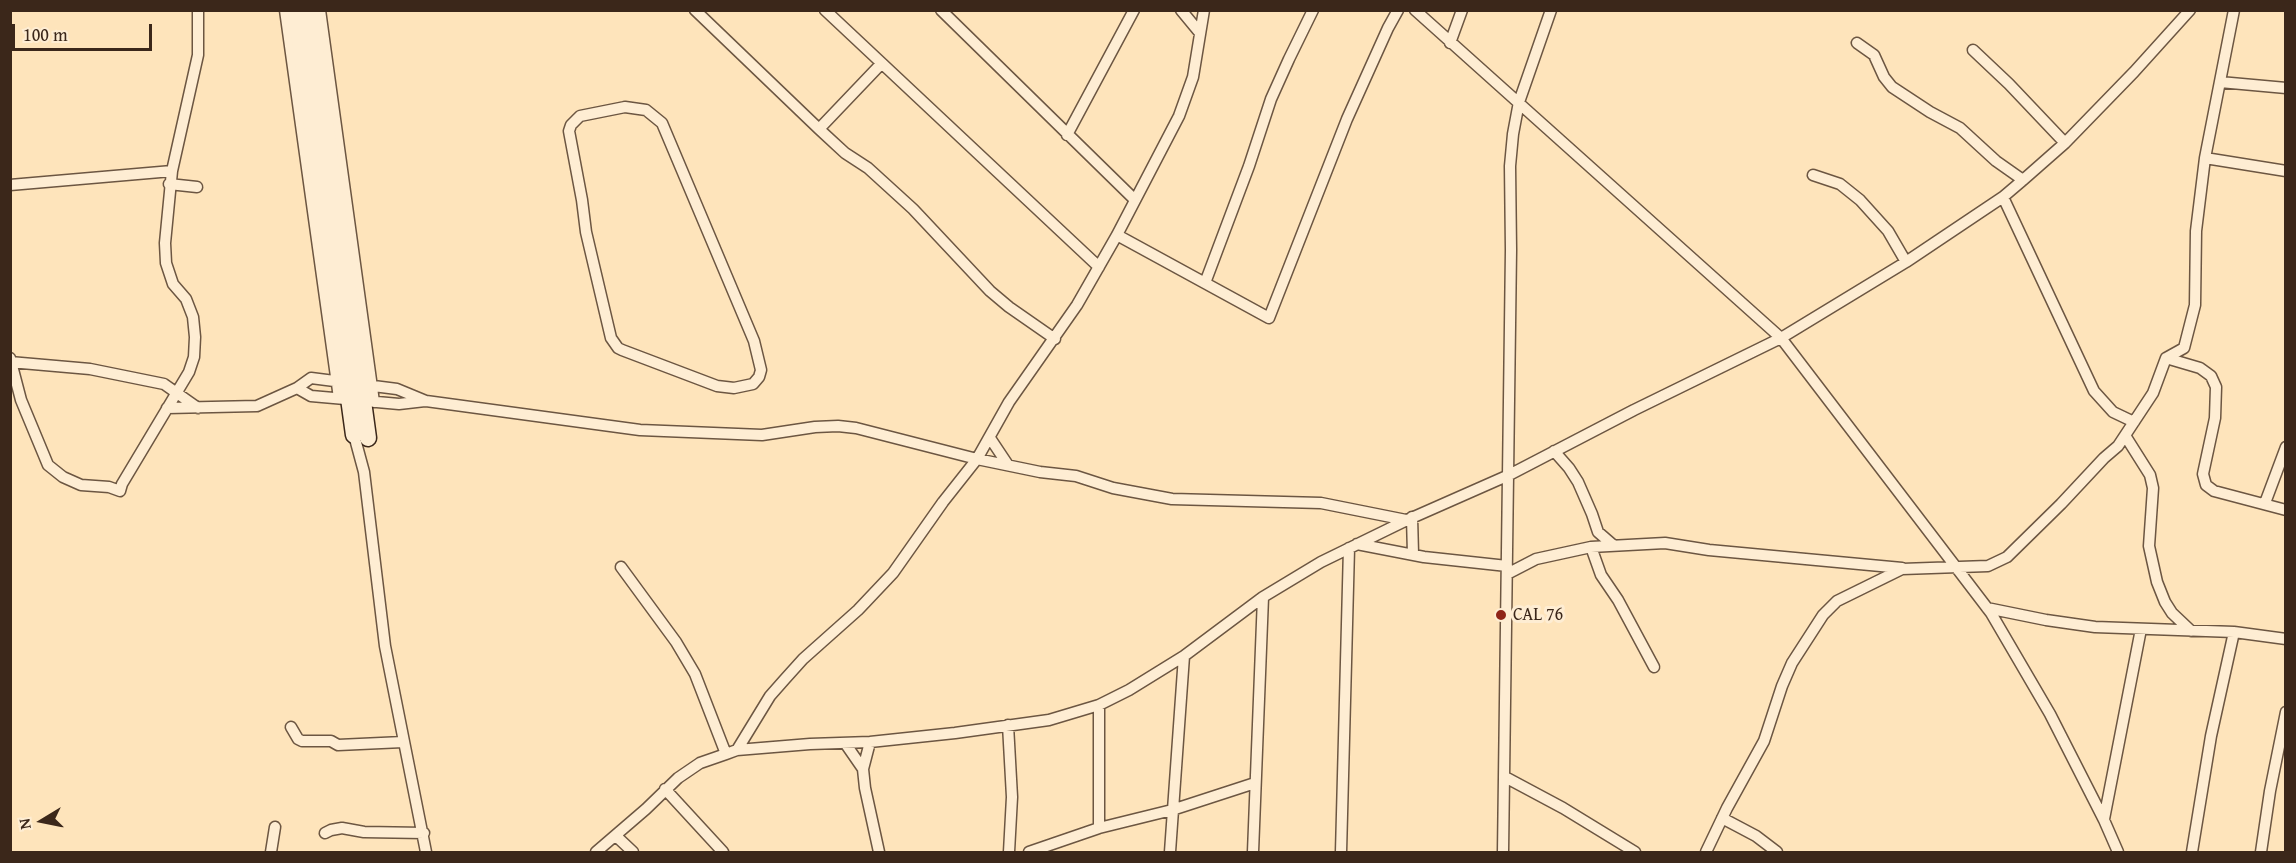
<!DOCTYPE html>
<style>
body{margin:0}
#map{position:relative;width:2296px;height:863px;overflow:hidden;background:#fee4bb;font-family:"Gentium Book Plus",serif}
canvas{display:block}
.frame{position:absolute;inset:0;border:12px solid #3b271a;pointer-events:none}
.north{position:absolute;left:12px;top:791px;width:60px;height:60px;-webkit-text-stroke:4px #feedd3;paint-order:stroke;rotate:260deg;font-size:16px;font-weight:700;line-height:24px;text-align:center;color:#3b271a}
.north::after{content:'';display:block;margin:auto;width:21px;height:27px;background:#3b271a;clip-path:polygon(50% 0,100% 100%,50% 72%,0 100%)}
.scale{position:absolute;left:12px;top:24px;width:140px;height:27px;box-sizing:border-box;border:3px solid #3b271a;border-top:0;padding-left:8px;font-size:18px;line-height:21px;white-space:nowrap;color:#3b271a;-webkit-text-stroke:4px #feedd3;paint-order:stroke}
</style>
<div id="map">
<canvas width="2296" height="863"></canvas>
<div class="frame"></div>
<div class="north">N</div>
<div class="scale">100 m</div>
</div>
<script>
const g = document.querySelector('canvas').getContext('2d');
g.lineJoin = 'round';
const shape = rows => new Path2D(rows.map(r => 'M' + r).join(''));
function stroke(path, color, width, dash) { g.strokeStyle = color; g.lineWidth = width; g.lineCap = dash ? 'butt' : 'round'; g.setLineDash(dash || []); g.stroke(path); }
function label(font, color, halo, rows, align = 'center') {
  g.font = font + ' "Gentium Book Plus",serif'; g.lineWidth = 6; g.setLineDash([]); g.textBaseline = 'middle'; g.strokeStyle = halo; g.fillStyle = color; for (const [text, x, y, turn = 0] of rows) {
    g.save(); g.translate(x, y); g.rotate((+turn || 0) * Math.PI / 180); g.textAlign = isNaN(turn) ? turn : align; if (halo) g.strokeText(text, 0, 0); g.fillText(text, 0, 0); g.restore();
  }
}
const street = shape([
 [285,10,339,398],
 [320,10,374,402],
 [695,10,819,129,845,153,868,168,913,209,990,291,1009,307,1055,339],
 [825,10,1099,267],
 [941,10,1134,199],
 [1181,10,1200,33],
 [1415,10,1781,338,1991,613,2050,714,2104,820,2118,852],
 [1450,43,1462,10],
 [1857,43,1874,55,1884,77,1892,87,1930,112,1960,128,1996,161,2023,180],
 [1973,50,2009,84,2065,143],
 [2220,82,2286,88],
 [625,107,646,110,662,123,754,341,761,370,759,377,753,384,734,388,717,386,622,350,618,348,611,338,586,232,582,200,569,131,571,125,580,116,625,107],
 [819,129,881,64],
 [1067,135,1134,10],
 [2205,158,2286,171],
 [1813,175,1840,184,1860,200,1888,231,1906,262],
 [169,184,197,187],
 [10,185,172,171],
 [2003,197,2094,391,2113,412,2134,422],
 [1117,235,1269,318,1347,119,1388,28,1398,10],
 [1205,283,1249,166,1271,99,1289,59,1313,10],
 [10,358,21,400,48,465,63,477,81,485,109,487,120,491,122,484,189,372,194,357,195,337,193,317,186,299,173,284,166,263,165,243,172,171,198,55,198,11],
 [2166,358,2200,368,2211,376,2216,387,2215,418,2203,474,2206,485,2214,491,2286,510],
 [10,362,90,369,164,384,198,408],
 [297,388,311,396,345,399],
 [366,401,399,404,425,401],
 [167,408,257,406,297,388,311,378,397,389,426,401,640,430,762,435,815,427,838,426,856,428,977,459,1040,472,1076,476,1113,488,1172,499,1321,503,1406,520],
 [354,435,364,472,385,646,426,852],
 [2126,437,2150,475,2153,488,2149,546,2157,582,2165,602,2172,613,2191,631],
 [990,438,1008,465],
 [1554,451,1569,468,1578,482,1592,514,1598,532,1613,545],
 [2265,503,2286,447],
 [1412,517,1413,554],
 [1357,544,1424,557,1507,566],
 [1591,547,1601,575,1618,600,1654,667],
 [621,567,676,642,695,674,726,754],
 [1507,574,1536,559,1591,547,1665,543,1709,550,1902,568],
 [1987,608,2046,620,2095,627,2234,632,2286,639],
 [1008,725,1012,797,1009,852],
 [291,727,298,739,302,741,331,741,338,745,403,742],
 [845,743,863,769,865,788,879,852],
 [737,750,770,696,785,679,803,659,858,610,893,573,943,502,977,459,1009,402,1077,305,1117,235,1179,116,1193,77,1204,10],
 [863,769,870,742],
 [1505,777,1563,808,1635,852],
 [665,789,723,852],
 [1722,818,1756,836,1777,852],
 [2104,819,2141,629],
 [1099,828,1099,705],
 [325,833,331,830,342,828,364,832,424,833],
 [616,836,633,852],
 [271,852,275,827],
 [596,852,646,809,678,778,700,763,726,754,737,750,810,744,870,742,955,733,1049,720,1099,705,1129,690,1184,656,1263,597,1321,562,1407,520,1509,475,1634,410,1781,338,1906,262,2003,197,2023,180,2065,143,2134,72,2190,10],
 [1029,852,1099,828,1172,810,1255,783],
 [1170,852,1184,656],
 [1253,852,1263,597],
 [1341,852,1349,548],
 [1503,852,1511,250,1510,166,1513,134,1519,102,1551,10],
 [1706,852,1727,808,1764,741,1782,686,1792,663,1823,615,1837,601,1902,569,1988,566,2007,557,2061,504,2104,458,2118,446,2153,393,2166,358,2184,348,2195,305,2196,231,2205,158,2234,10],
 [2192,852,2211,736,2234,632],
 [2261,852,2270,791,2286,712]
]);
const secondary = shape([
 [296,10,354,435],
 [310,10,368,438]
]);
const markers = [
 [1501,615,6,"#8f2418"]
];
const poiNames = [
 ["CAL 76",1513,615]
];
stroke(street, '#6c5642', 13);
stroke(secondary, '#3b271a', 19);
stroke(street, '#feedd3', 10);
stroke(secondary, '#feedd3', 16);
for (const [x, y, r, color] of markers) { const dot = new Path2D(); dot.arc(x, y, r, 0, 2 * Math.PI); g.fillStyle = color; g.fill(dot); stroke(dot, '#feedd3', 2); }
label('18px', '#3b271a', '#feedd3', poiNames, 'left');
</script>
